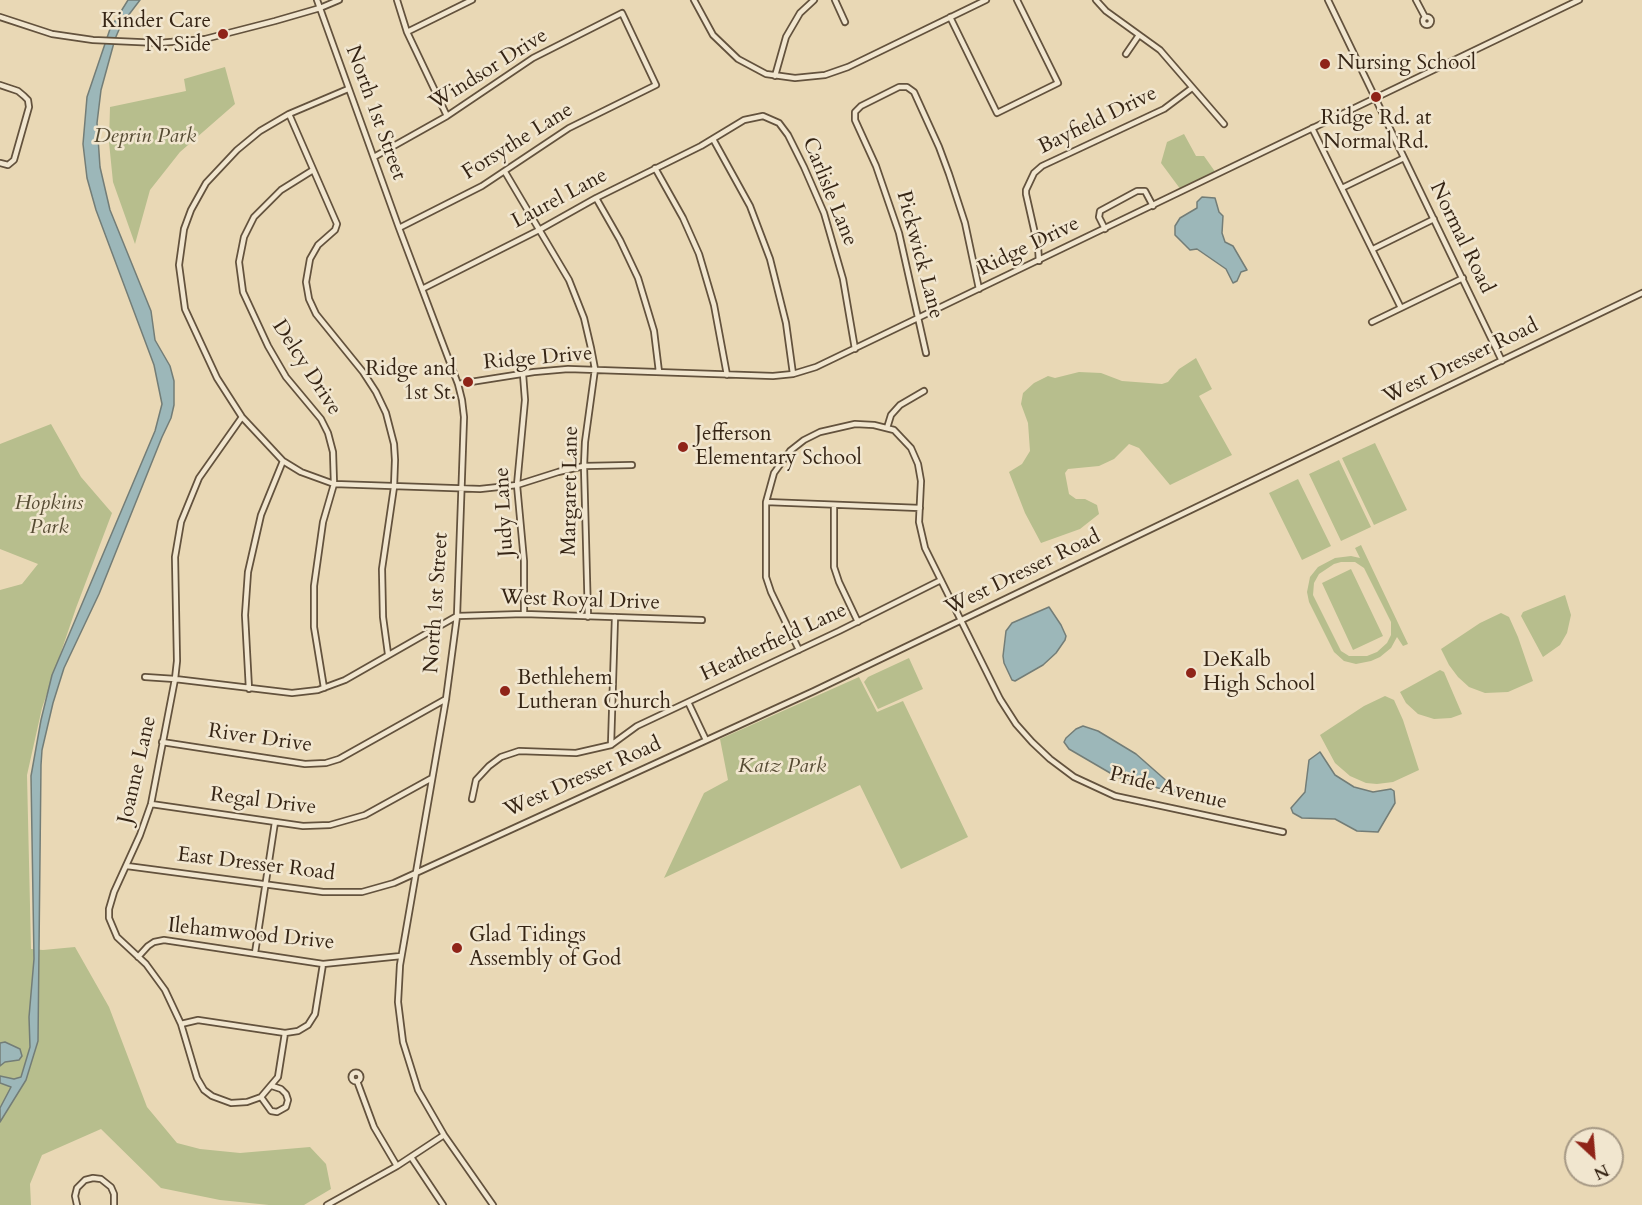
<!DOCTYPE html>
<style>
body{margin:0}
#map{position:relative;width:1642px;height:1205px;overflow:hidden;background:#e9d8b5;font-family:Cardo,serif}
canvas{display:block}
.north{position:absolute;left:1564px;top:1127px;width:60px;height:60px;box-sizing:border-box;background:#f1e6cf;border:2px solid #a69985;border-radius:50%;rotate:154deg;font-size:16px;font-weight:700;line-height:24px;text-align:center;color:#362515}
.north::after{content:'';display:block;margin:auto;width:21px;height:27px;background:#8f2418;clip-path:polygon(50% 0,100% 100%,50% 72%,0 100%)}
</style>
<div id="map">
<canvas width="1642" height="1205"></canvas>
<div class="north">N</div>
</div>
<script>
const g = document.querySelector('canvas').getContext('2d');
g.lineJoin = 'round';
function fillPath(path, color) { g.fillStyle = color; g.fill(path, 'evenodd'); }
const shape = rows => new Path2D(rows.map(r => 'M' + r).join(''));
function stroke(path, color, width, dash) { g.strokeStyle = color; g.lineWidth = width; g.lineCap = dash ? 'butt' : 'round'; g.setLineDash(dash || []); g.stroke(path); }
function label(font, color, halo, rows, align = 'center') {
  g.font = font + ' Cardo,serif'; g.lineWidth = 5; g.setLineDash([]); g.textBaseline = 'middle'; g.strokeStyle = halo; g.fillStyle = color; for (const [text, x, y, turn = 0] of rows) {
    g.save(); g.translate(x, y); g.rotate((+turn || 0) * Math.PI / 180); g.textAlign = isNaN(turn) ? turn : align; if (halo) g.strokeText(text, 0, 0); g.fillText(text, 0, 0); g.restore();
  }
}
const green = shape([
 [225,67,235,104,180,152,150,190,135,244,113,182,109,142,110,107,186,91,184,79],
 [1184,134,1196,156,1204,156,1216,173,1181,190,1161,163,1167,142],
 [1196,358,1212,389,1199,396,1232,455,1170,485,1139,448,1129,444,1114,459,1099,466,1068,469,1065,473,1069,494,1076,499,1085,499,1097,505,1099,514,1080,529,1041,543,1025,513,1009,472,1022,464,1030,451,1028,423,1021,404,1023,393,1034,383,1048,376,1055,378,1079,372,1101,373,1122,381,1162,384,1168,382,1179,369],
 [51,424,81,477,112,513,76,608,42,708,27,775,31,949,43,950,75,947,109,1007,147,1107,177,1143,200,1149,240,1153,310,1147,326,1164,331,1189,304,1205,269,1205,220,1200,161,1188,101,1129,42,1155,30,1184,31,1205,0,1205,0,590,22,584,38,564,0,549,0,444],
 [1375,443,1407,510,1374,525,1342,458],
 [1339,460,1371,527,1341,541,1309,474],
 [1298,479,1331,546,1302,560,1269,493],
 [1361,545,1408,644,1403,646,1397,637,1391,648,1380,657,1371,661,1356,664,1344,661,1334,652,1309,602,1307,592,1310,577,1318,567,1335,558,1351,556,1360,558,1355,548],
 [1341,562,1355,562,1364,568,1391,622,1391,635,1387,643,1377,652,1367,656,1349,656,1341,651,1313,595,1314,583,1319,574,1334,564],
 [1351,569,1383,636,1353,650,1322,583],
 [1565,595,1571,615,1567,633,1560,645,1543,657,1521,616,1523,612],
 [1501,613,1509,617,1518,637,1533,681,1508,692,1485,693,1469,687,1458,677,1449,665,1441,649,1480,623],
 [909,658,923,689,878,709,864,682,868,677],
 [1440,670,1444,672,1462,714,1451,718,1434,719,1418,714,1406,703,1400,692],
 [859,677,877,712,903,701,968,837,901,869,860,785,664,878,704,793,728,780,720,739],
 [1385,696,1394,700,1403,720,1419,770,1393,782,1377,784,1366,783,1350,776,1335,763,1320,735,1364,706]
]);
const water = shape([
 [128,0,140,0,121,25,115,39,101,90,97,123,100,167,110,210,151,311,155,340,170,366,174,381,174,405,171,418,162,437,99,594,64,668,53,703,42,750,41,765,38,1041,26,1080,0,1122,0,1108,11,1087,0,1083,0,1076,14,1079,21,1077,30,1047,29,1017,34,959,31,776,41,720,52,675,155,431,162,404,154,365,96,210,87,178,83,144,87,97,110,29,128,0],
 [1202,197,1215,198,1219,212,1223,216,1222,233,1225,242,1233,246,1247,270,1241,272,1237,281,1233,283,1226,269,1197,249,1190,250,1175,235,1175,226,1180,218,1197,208,1197,202,1202,197],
 [1049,607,1061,625,1066,636,1065,640,1056,653,1043,665,1015,681,1012,680,1004,663,1003,656,1006,631,1012,623,1049,607],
 [1083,726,1098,731,1136,754,1178,791,1173,792,1117,777,1069,749,1064,742,1066,738,1076,729,1083,726],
 [1320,752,1335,775,1354,787,1373,792,1391,789,1394,791,1395,803,1378,832,1357,831,1335,819,1302,818,1293,813,1291,808,1305,792,1309,760,1320,752],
 [5,1042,20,1049,22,1056,19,1060,5,1062,0,1066,0,1043,5,1042]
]);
const minor = shape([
 [317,0,399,228,458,384,462,400,464,417,457,616,446,699,400,965,398,1002,403,1042,418,1090,444,1135,493,1205],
 [397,0,407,32,447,116],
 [694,0,713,35,738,59,766,74,795,78,825,75,848,67,986,0],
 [835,0,845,22],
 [1096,0,1106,11,1160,50,1224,124],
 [1328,0,1502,361],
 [1416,0,1425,17],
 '1423 21a4 4 0 1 1 8 0a4 4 0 1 1-8 0Z',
 [0,17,52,34,93,40,159,43,205,39,275,21,320,8,339,0],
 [950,17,997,113,1058,83,1017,0],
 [407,32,472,0],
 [1126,54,1139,35],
 [775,76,786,37,800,13,814,0],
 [0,85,18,91,24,96,28,100,29,107,14,160,8,165,0,163],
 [348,89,289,114,260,131,237,150,206,183,191,210,184,229,179,265,185,309,217,378,242,417,283,461,301,472,334,484,480,489,517,485,558,472,584,466,632,465],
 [289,114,337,224,335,230,318,245,310,259,306,282,309,299,316,314,363,372,376,392,386,413,394,444,395,460,394,487,382,569,383,617,388,654],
 [1312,128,1401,308],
 [713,139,750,206,770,259,786,323,793,374],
 [374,157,447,116,533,58,622,13,656,85,569,128,482,186,399,228],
 [655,168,683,218,699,254,714,305,727,375],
 [313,170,281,190,254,217,244,237,239,262,243,292,268,346,286,377,321,419,328,433,333,452,334,484,323,522,314,586,314,627,324,688],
 [505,172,569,280,584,318,591,348,595,369,585,442,584,466,588,617],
 [1342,188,1404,158],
 [596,198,620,240,638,278,654,331,659,372],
 [1105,229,1099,217,1100,211,1137,191,1145,191,1153,206],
 [1373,249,1434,219],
 [1039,261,1038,247,1026,194,1026,190,1034,173,1042,166,1164,109,1192,88],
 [422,289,539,230,596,198,701,146,744,120,763,116,779,123,788,135,804,167,824,213,843,279,855,349],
 [1372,322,1463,278],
 [926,353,899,233,876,166,855,120,855,112,861,106,899,87,907,87,914,92,939,147,949,174,965,223,979,289],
 [523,374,525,400,517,485,524,561,524,614],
 [458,384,534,372,568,369,773,376,793,374,816,367,1579,0],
 [242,417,199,478,181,522,175,557,177,661,175,679,151,804,140,835,114,892,109,909,109,918,117,937,146,964,165,990,181,1024,197,1078,204,1090,212,1096,231,1103,247,1102,261,1097,278,1077,285,1033],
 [887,428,891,415,900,405,924,391],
 [766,502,920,508],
 [834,505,834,567,839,582,858,622],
 [799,650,771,592,766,577,766,502,774,473,790,451,804,440,820,432,855,424,874,425,894,430,911,448,918,464,921,481,919,522,925,548,1000,699,1016,724,1032,742,1050,759,1074,777,1115,796,1283,832],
 [145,677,175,679,292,693,318,690,345,680,457,616,524,614,702,620],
 [249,689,245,615,248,572,261,515,283,461],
 [688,702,706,740],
 [162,742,305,764,326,763,339,759,446,699],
 [611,745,615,617],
 [472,799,476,780,489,766,501,757,519,751,576,753,611,745,637,726,839,631,941,580],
 [151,804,303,826,330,825,365,815,432,778],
 [127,866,323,892,362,892,394,883,814,691,1642,293],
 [255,953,275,822],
 [138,957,148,946,154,942,164,940,323,964,401,956],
 [181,1024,198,1020,285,1033,298,1031,308,1025,315,1014,323,964],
 '351.5 1077a4.5 4.5 0 1 1 9 0a4.5 4.5 0 1 1-9 0Z',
 [357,1081,374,1127,397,1166],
 [261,1097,271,1111,277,1112,286,1107,288,1100,286,1094,281,1089,272,1086],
 [411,1157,443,1205],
 [77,1205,75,1196,77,1188,85,1180,93,1178,101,1179,111,1187,114,1194,114,1205],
 [327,1205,397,1166,444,1135]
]);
const markers = [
 [223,34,6,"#8f2418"],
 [1325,64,6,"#8f2418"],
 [1376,97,6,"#8f2418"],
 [468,382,6,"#8f2418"],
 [683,447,6,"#8f2418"],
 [1191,673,6,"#8f2418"],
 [505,691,6,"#8f2418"],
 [457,948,6,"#8f2418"]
];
const poiNames = [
 ["Kinder Care",211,22,"right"],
 ["N. Side",211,46,"right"],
 ["Nursing School",1337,64],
 ["Ridge Rd. at",1376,119,"center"],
 ["Normal Rd.",1376,143,"center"],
 ["Ridge and",456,370,"right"],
 ["1st St.",456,394,"right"],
 ["Jefferson",695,435],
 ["Elementary School",695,459],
 ["DeKalb",1203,661],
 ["High School",1203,685],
 ["Bethlehem",517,679],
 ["Lutheran Church",517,703],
 ["Glad Tidings",469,936],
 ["Assembly of God",469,960]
];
const streetNames = [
 ["Windsor Drive",489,70,-32],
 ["North 1st Street",375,113,70],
 ["Bayfield Drive",1098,121,-26],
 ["Forsythe Lane",518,142,-32],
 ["Carlisle Lane",829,192,68],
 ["Laurel Lane",560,199,-28],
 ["Normal Road",1461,238,64],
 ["Ridge Drive",1029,247,-26],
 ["Pickwick Lane",919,255,75],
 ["Ridge Drive",538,359,-5],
 ["West Dresser Road",1461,362,-26],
 ["Delcy Drive",306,368,57],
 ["Margaret Lane",571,491,-89],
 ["Judy Lane",505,512,-93],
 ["West Dresser Road",1023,573,-26],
 ["West Royal Drive",580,601,2],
 ["North 1st Street",437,603,-86],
 ["Heatherfield Lane",774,643,-25],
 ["River Drive",260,739,8],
 ["Joanne Lane",138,770,-77],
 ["West Dresser Road",583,778,-24],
 ["Pride Avenue",1168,789,14],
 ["Regal Drive",263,802,7],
 ["East Dresser Road",256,865,7],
 ["Ilehamwood Drive",251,935,6]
];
const parkNames = [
 ["Deprin Park",145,137],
 ["Hopkins",49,504],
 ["Park",49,528],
 ["Katz Park",782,767]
];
fillPath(green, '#b7be8d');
fillPath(water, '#9cb7b9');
stroke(water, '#737d77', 1.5);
stroke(minor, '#63523d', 8);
stroke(minor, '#f1e6cf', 4.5);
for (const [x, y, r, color] of markers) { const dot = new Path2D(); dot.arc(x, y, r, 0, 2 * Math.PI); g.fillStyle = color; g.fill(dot); stroke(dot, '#f1e6cf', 2); }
label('21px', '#362515', '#f1e6cf', poiNames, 'left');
label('21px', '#362515', '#f1e6cf', streetNames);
label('italic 21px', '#564b33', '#f1e6cf', parkNames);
</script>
